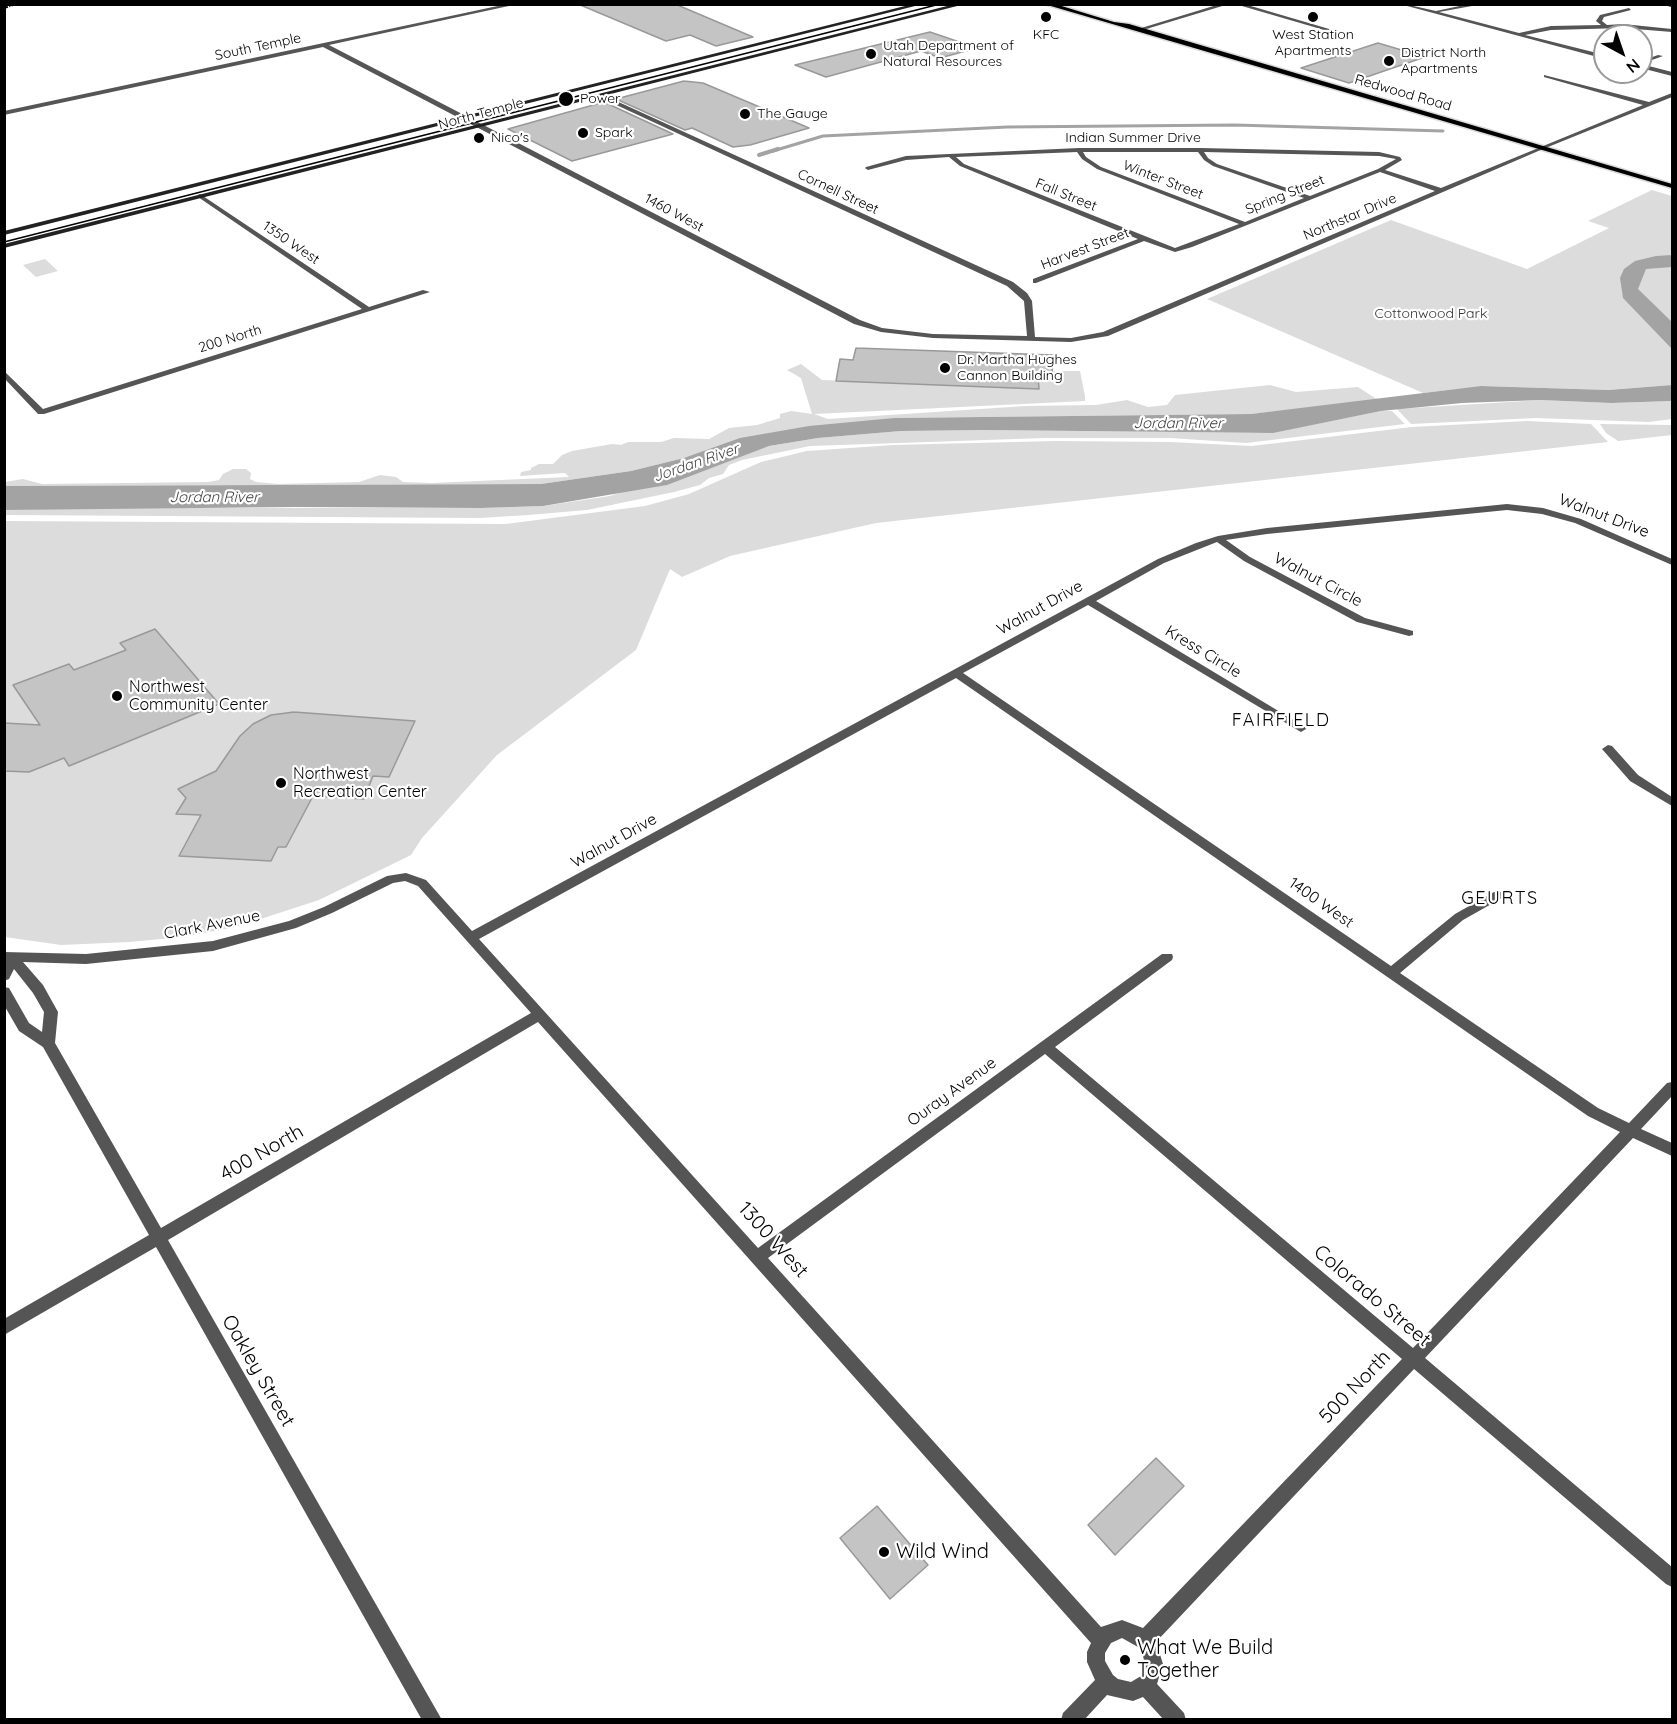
<!DOCTYPE html>
<style>
body{margin:0}
#map{position:relative;width:1677px;height:1724px;overflow:hidden;background:#fff;font-family:Quicksand,sans-serif}
canvas{display:block}
.frame{position:absolute;inset:0;border:6px solid #000;pointer-events:none}
.north{position:absolute;left:1593px;top:24px;width:60px;height:60px;box-sizing:border-box;background:#fff;border:2px solid #999;border-radius:50%;rotate:140deg;font-size:16px;font-weight:700;line-height:24px;text-align:center;color:#000}
.north::after{content:'';display:block;margin:auto;width:21px;height:27px;background:#000;clip-path:polygon(50% 0,100% 100%,50% 72%,0 100%)}
</style>
<div id="map">
<canvas width="1677" height="1724"></canvas>
<div class="frame"></div>
<div class="north">N</div>
</div>
<script>
const g = document.querySelector('canvas').getContext('2d');
g.lineJoin = 'round';
function fillPath(path, color) { g.fillStyle = color; g.fill(path, 'evenodd'); }
const shape = rows => new Path2D(rows.map(r => 'M' + r).join(''));
function stroke(path, color, width, dash) { g.strokeStyle = color; g.lineWidth = width; g.lineCap = dash ? 'butt' : 'round'; g.setLineDash(dash || []); g.stroke(path); }
function label(font, color, halo, rows, align = 'center') {
  g.font = font + ' Quicksand,sans-serif'; g.lineWidth = 4.5; g.setLineDash([]); g.textBaseline = 'middle'; g.strokeStyle = halo; g.fillStyle = color; for (const [text, x, y, turn = 0] of rows) {
    g.save(); g.translate(x, y); g.rotate((+turn || 0) * Math.PI / 180); g.textAlign = isNaN(turn) ? turn : align; if (halo) g.strokeText(text, 0, 0); g.fillText(text, 0, 0); g.restore();
  }
}
const green = shape([
 [1652,190,1672,196,1672,385,1607,390,1484,386,1423,393,1207,299,1391,220,1527,269,1609,228,1588,221],
 [45,259,58,271,36,277,23,265],
 [801,364,822,380,1039,389,1038,376,1052,377,1052,371,1080,371,1085,396,1085,401,814,414,828,419,1026,406,1096,405,1127,400,1148,407,1167,405,1175,395,1270,385,1296,392,1358,387,1378,400,1251,414,894,418,684,458,631,471,541,484,5,486,5,482,23,479,42,484,208,482,219,480,223,474,233,469,246,469,251,473,250,479,256,482,278,484,359,482,380,475,396,477,403,482,432,483,569,477,565,473,520,476,521,472,531,470,531,468,539,464,553,464,562,455,572,451,612,444,621,445,628,442,661,442,674,438,709,439,729,428,757,425,780,418,780,414,791,411,812,414,801,378,787,370],
 [1541,400,1611,403,1672,401,1672,419,1649,422,1536,418,1411,424,1397,409],
 [1381,411,1392,411,1405,424,1246,443,1170,438,1045,438,810,446,742,460,729,465,723,474,709,478,700,485,674,492,587,510,528,515,480,518,5,515,4,510,69,508,481,508,543,506,610,496,769,446,818,438,901,431,984,430,1271,433],
 [1527,421,1591,424,1608,442,876,523,730,556,682,577,670,569,636,650,497,755,422,838,411,855,319,900,236,927,183,937,129,942,61,945,5,937,4,521,506,524,645,506,689,494,761,462,807,451,893,445,1056,441,1170,442,1252,446,1412,427],
 [1600,424,1672,425,1672,435,1618,441,1606,433]
]);
const water = shape([
 [1672,255,1672,267,1646,269,1638,289,1672,322,1672,349,1623,298,1620,278,1624,269,1635,261,1656,256],
 [1672,385,1672,401,1611,403,1541,400,1462,403,1381,411,1273,433,984,430,901,431,818,438,769,446,667,485,543,506,481,508,295,507,5,510,5,486,541,484,631,471,684,458,740,438,809,426,894,418,1251,414,1481,386,1608,390]
]);
const streamFar1 = shape([
 [773,151,823,136,1007,127,1235,125,1443,131]
]);
const stream = shape([
 [759,155,778,149]
]);
const building = shape([
 [578,4,675,4,753,37,716,46,690,35,666,41,578,4],
 [930,32,977,48,940,58,921,51,826,77,795,65,930,32],
 [1378,43,1425,57,1349,83,1301,68,1378,43],
 [684,81,703,83,809,128,750,145,733,147,692,128,685,130,616,99,684,81],
 [604,102,673,134,572,161,508,129,604,102],
 [856,348,1053,355,1052,377,1038,376,1039,389,836,381,840,359,853,360,856,348],
 [155,629,219,704,69,766,64,758,29,772,4,771,4,723,40,725,13,685,69,664,74,670,126,650,120,643,155,629],
 [294,712,415,721,389,777,373,776,364,799,313,796,286,847,278,847,271,861,179,856,201,815,176,814,186,798,178,789,216,771,240,736,253,724,271,715,294,712],
 [1156,1458,1184,1486,1115,1555,1088,1525,1156,1458],
 [877,1506,928,1565,890,1599,840,1538,877,1506]
]);
const street = shape([
 [507,4,518,4,329,45,860,320,882,328,933,334,1027,336,1024,301,1007,286,597,96,597,94,601,94,1013,282,1027,293,1032,301,1035,337,1071,338,1103,332,1435,191,1380,172,1192,247,1175,252,1144,241,1036,283,1033,283,1033,279,1138,239,960,166,949,157,906,160,868,170,865,168,866,167,906,156,1079,148,1200,148,1379,152,1400,157,1402,160,1385,170,1441,188,1643,105,1544,77,1544,75,1649,102,1672,93,1672,97,1543,149,1108,336,1071,342,933,338,881,332,854,324,323,47,4,115,4,111,507,4],
 [1077,152,1082,159,1097,169,1239,224,1175,248,964,164,956,157,1077,152],
 [1083,152,1198,152,1204,160,1213,166,1304,198,1245,222,1101,167,1086,157,1083,152],
 [1204,152,1379,156,1396,159,1378,169,1310,196,1217,164,1208,158,1204,152],
 [1220,4,1229,4,1143,30,1138,29,1220,4],
 [1235,4,1244,4,1336,31,1331,32,1235,4],
 [1469,4,1483,4,1439,12,1519,33,1551,26,1601,25,1596,21,1600,15,1629,8,1631,10,1604,17,1602,21,1607,25,1623,24,1672,29,1672,32,1623,28,1551,30,1525,35,1605,55,1605,59,1407,6,1409,5,1436,11,1469,4],
 [1664,4,1672,4,1672,7,1670,7,1664,4],
 [1658,55,1663,56,1641,64,1672,72,1672,76,1641,68,1641,61,1658,55],
 [200,194,369,307,423,290,430,292,44,414,38,414,4,378,4,371,43,409,362,309,198,197,198,195,200,194],
 [1507,504,1543,508,1581,519,1672,559,1672,565,1575,523,1542,514,1507,510,1267,534,1226,540,1250,557,1365,618,1413,631,1413,635,1409,636,1357,622,1244,561,1217,542,1164,563,1096,601,1305,727,1306,729,1301,732,1088,605,963,673,1391,966,1455,914,1494,892,1502,892,1504,895,1502,898,1463,920,1400,973,1598,1108,1629,1123,1667,1083,1672,1082,1672,1096,1641,1129,1672,1143,1672,1156,1633,1138,1425,1358,1672,1567,1672,1587,1666,1584,1414,1369,1156,1642,1163,1664,1157,1684,1184,1713,1186,1720,1164,1720,1143,1697,1133,1701,1107,1695,1084,1720,1061,1720,1063,1713,1095,1680,1087,1662,1087,1652,1091,1643,538,1022,168,1240,442,1720,422,1720,156,1247,4,1335,4,1319,149,1235,43,1047,19,1031,4,1005,4,987,9,988,29,1023,42,1032,44,1012,33,993,14,969,9,979,4,981,4,952,86,954,213,941,289,921,324,907,387,876,406,873,426,880,472,931,1158,559,1196,543,1218,536,1267,528,1507,504],
 [956,678,1588,1116,1620,1132,1413,1348,1055,1047,1172,960,1173,957,1172,954,1162,954,758,1248,479,939,956,678],
 [405,881,418,886,531,1013,161,1228,55,1043,58,1012,43,985,23,962,86,964,213,951,296,928,332,913,393,883,405,881],
 [1045,1054,1402,1359,1143,1628,1122,1620,1101,1627,768,1258,1045,1054],
 [1122,1638,1138,1647,1143,1656,1145,1664,1141,1676,1131,1682,1118,1679,1113,1675,1105,1661,1105,1653,1111,1643,1122,1638],
 [1608,745,1612,746,1638,775,1672,797,1672,806,1630,781,1602,749,1608,745]
]);
const secondary = shape([
 [913,4,923,4,4,235,4,231,913,4],
 [955,4,965,4,4,248,4,244,955,4]
]);
const primary = shape([
 [1044,4,1055,4,1114,22,1129,24,1672,184,1672,188,1044,4]
]);
const tram = shape([
 [4,242,940,4]
]);
const rail = shape([
 [4,8,16,4]
]);
const markers = [
 [1046,17,6,"#000"],
 [1313,17,6,"#000"],
 [871,54,6,"#000"],
 [1389,61,6,"#000"],
 [566,99,8,"#000"],
 [745,114,6,"#000"],
 [583,133,6,"#000"],
 [479,138,6,"#000"],
 [945,368,6,"#000"],
 [117,696,6,"#000"],
 [281,783,6,"#000"],
 [884,1552,6,"#000"],
 [1125,1660,6,"#000"]
];
const farPoinames = [
 ["KFC",1046,35,"center"],
 ["West Station",1313,35,"center"],
 ["Apartments",1313,51,"center"],
 ["Utah Department of",883,46],
 ["Natural Resources",883,62],
 ["District North",1401,53],
 ["Apartments",1401,69],
 ["Power",580,99],
 ["The Gauge",757,114],
 ["Spark",595,133],
 ["Nico's",491,138],
 ["Dr. Martha Hughes",957,360],
 ["Cannon Building",957,376]
];
const farStreetnames = [
 ["South Temple",258,47,-12],
 ["Redwood Road",1403,93,16],
 ["North Temple",481,114,-15],
 ["Indian Summer Drive",1133,138],
 ["Winter Street",1163,180,21],
 ["Cornell Street",838,192,25],
 ["Fall Street",1066,195,22],
 ["Spring Street",1285,195,-22],
 ["1460 West",674,213,28],
 ["Northstar Drive",1350,217,-23],
 ["1350 West",291,243,34],
 ["Harvest Street",1085,249,-21],
 ["200 North",230,339,-17]
];
const farParknames = [
 ["Cottonwood Park",1431,314]
];
const farWaternames = [
 ["Jordan River",1178,423],
 ["Jordan River",696,463,-19],
 ["Jordan River",214,497]
];
const streetNames = [
 ["Walnut Drive",1604,516,21],
 ["Walnut Circle",1318,580,28],
 ["Walnut Drive",1040,608,-29],
 ["Kress Circle",1203,652,31],
 ["Walnut Drive",614,841,-29],
 ["1400 West",1321,903,35],
 ["Clark Avenue",212,925,-11],
 ["Ouray Avenue",952,1092,-36]
];
const poiNames = [
 ["Northwest",129,687],
 ["Community Center",129,705],
 ["Northwest",293,774],
 ["Recreation Center",293,792]
];
const neighbourhoodNames = [
 ["FAIRFIELD",1281,721],
 ["GEURTS",1500,899]
];
const nearStreetnames = [
 ["400 North",262,1153,-30],
 ["1300 West",773,1240,48],
 ["Colorado Street",1372,1296,40],
 ["Oakley Street",258,1371,60],
 ["500 North",1355,1387,-46]
];
const nearPoinames = [
 ["Wild Wind",896,1552],
 ["What We Build",1137,1648],
 ["Together",1137,1671]
];
fillPath(green, '#dcdcdc');
fillPath(water, '#a3a3a3');
stroke(streamFar1, '#a3a3a3', 3);
stroke(stream, '#a3a3a3', 4);
fillPath(building, '#c4c4c4');
stroke(building, '#999', 1.5);
stroke(primary, '#dbdbdb', 3);
fillPath(street, '#555');
fillPath(secondary, '#222');
fillPath(primary, '#000');
stroke(tram, '#000', 1.5);
stroke(rail, '#000', 2, [4, 1.5, 1, 1.5]);
for (const [x, y, r, color] of markers) { const dot = new Path2D(); dot.arc(x, y, r, 0, 2 * Math.PI); g.fillStyle = color; g.fill(dot); stroke(dot, '#fff', 2); }
label('14px', '#000', '#fff', farPoinames, 'left');
label('14px', '#000', '#fff', farStreetnames);
label('14px', '#333', '#fff', farParknames);
label('italic 15px', '#444', '#fff', farWaternames);
label('16px', '#000', '#fff', streetNames);
label('16px', '#000', '#fff', poiNames, 'left');
g.letterSpacing = '1.5px';
label('18px', '#000', '#fff', neighbourhoodNames);
g.letterSpacing = '0px';
label('20px', '#000', '#fff', nearStreetnames);
label('20px', '#000', '#fff', nearPoinames, 'left');
</script>
